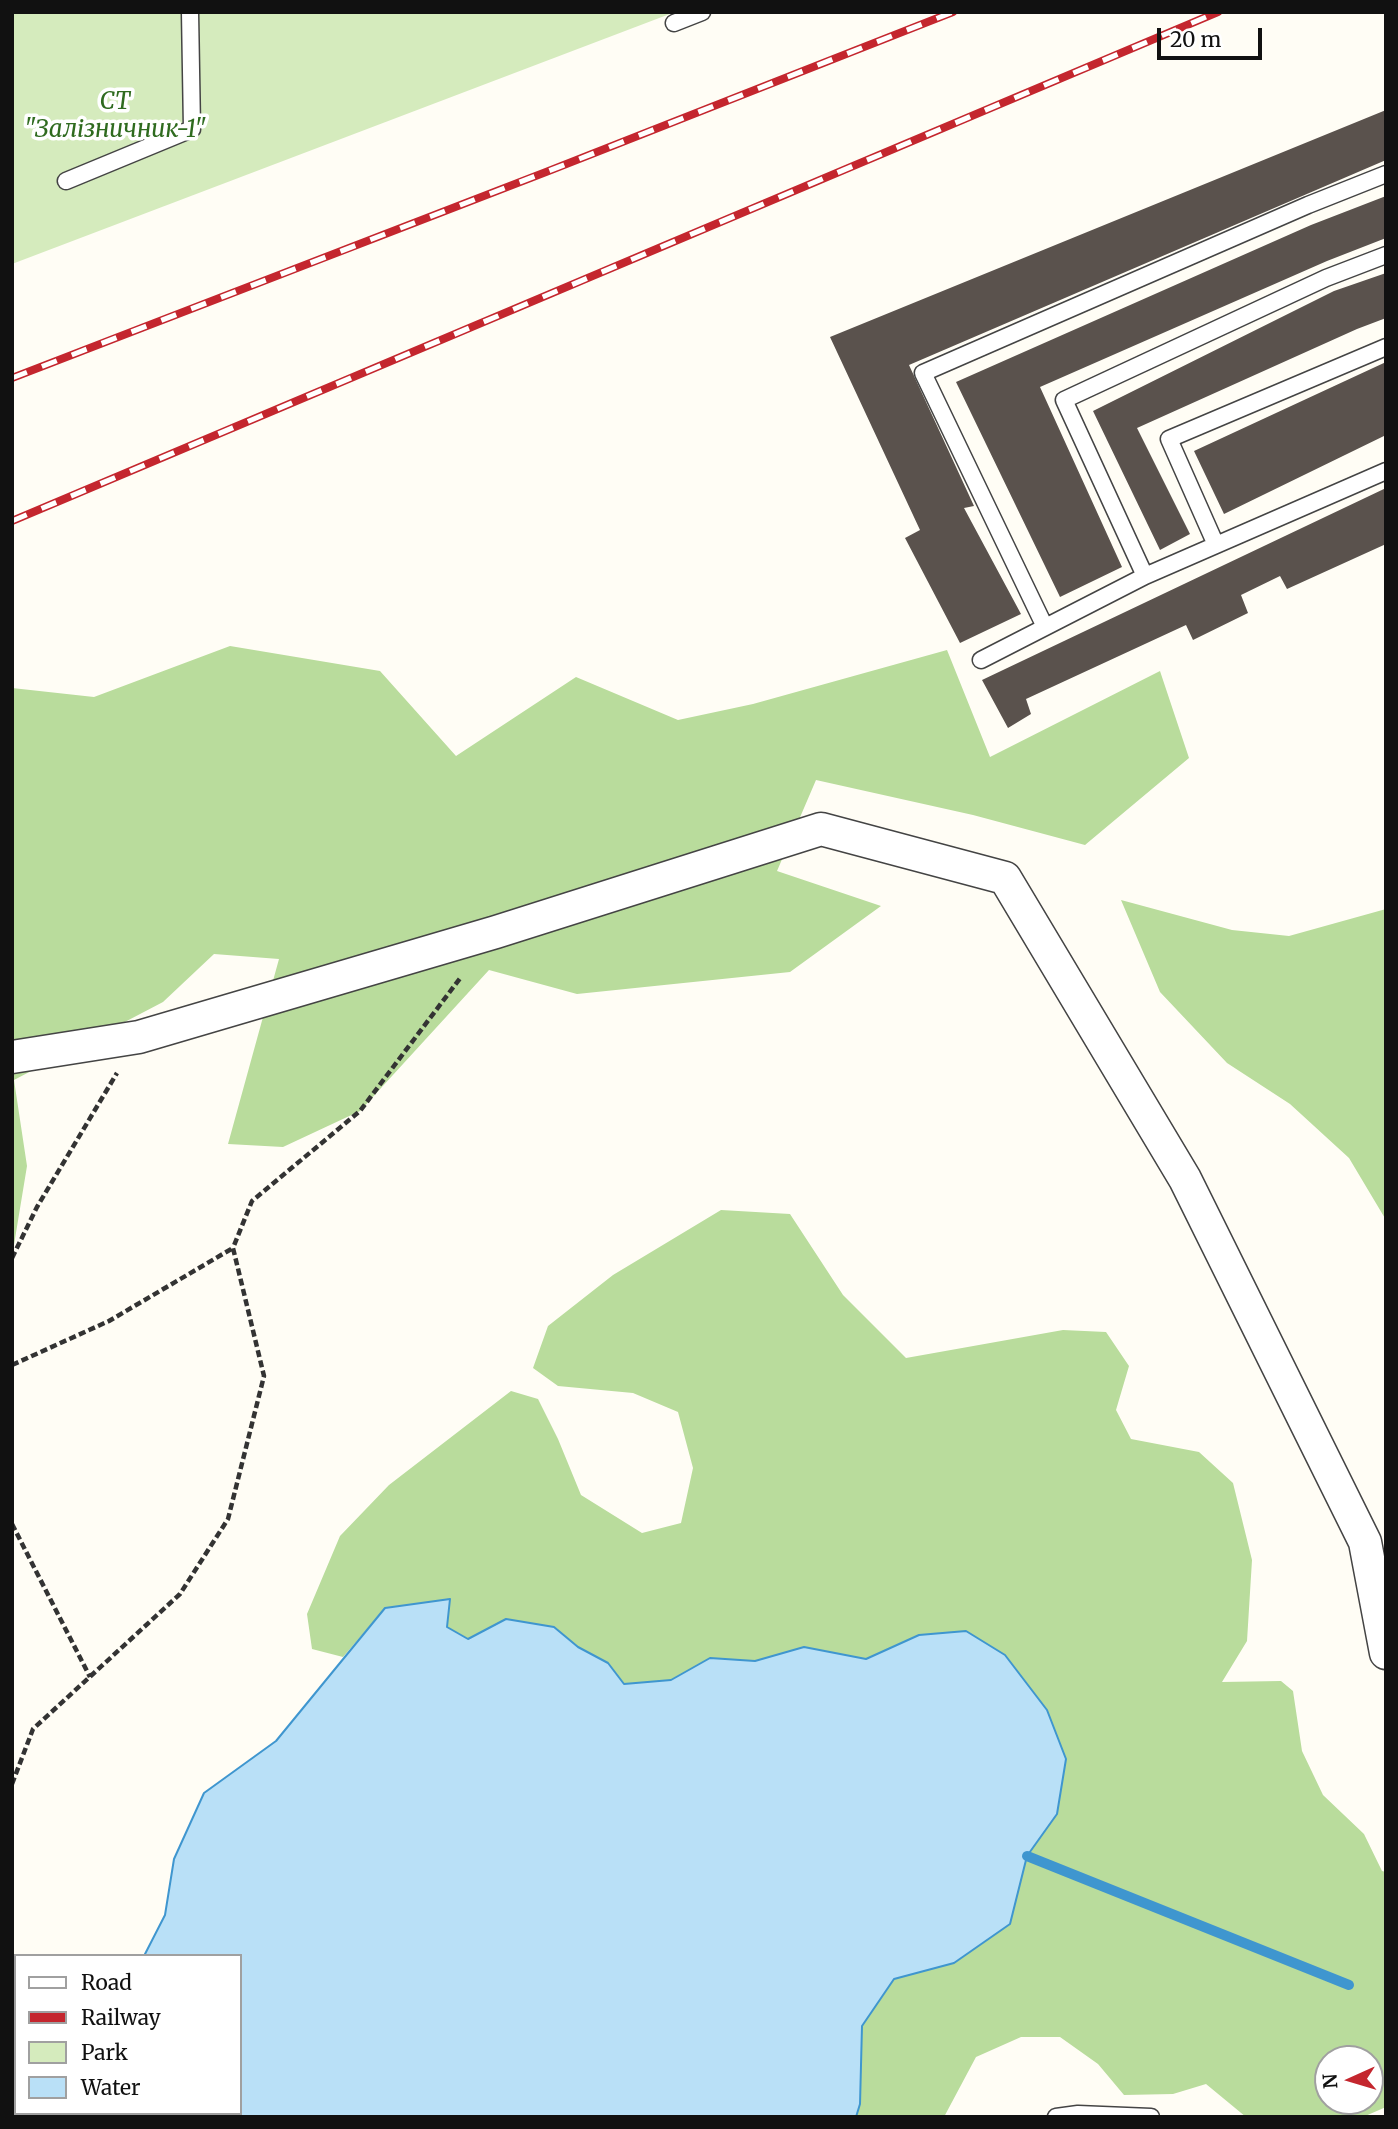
<!DOCTYPE html>
<meta charset="utf-8">
<style>
body{margin:0}
#map{position:relative;width:1398px;height:2129px;overflow:hidden;background:#fffdf5;font-family:Merriweather,serif}
canvas{display:block}
.frame{position:absolute;inset:0;border:14px solid #111;pointer-events:none}
.legend{position:absolute;left:14px;top:1954px;width:228px;height:161px;box-sizing:border-box;background:#fff;border:2px solid #a0a0a0;margin:0;padding:9px 12px;list-style:none;font-size:21px;color:#111}
.legend li{display:flex;align-items:center;gap:14px;height:35px}
.legend b{width:35px;border:2px solid #a0a0a0}
.north{position:absolute;left:1314px;top:2045px;width:70px;height:70px;box-sizing:border-box;background:#fff;border:2px solid #a0a0a0;border-radius:50%;rotate:266deg;font-size:19px;font-weight:700;line-height:28px;text-align:center;color:#111}
.north::after{content:'';display:block;margin:auto;width:24px;height:32px;background:#c4262e;clip-path:polygon(50% 0,100% 100%,50% 72%,0 100%)}
.scale{position:absolute;left:1157px;top:28px;width:105px;height:32px;box-sizing:border-box;border:4px solid #111;border-top:0;padding-left:9px;font-size:21px;line-height:24px;white-space:nowrap;color:#111;-webkit-text-stroke:5px #fff;paint-order:stroke}
</style>
<div id="map">
<canvas width="1398" height="2129"></canvas>
<div class="frame"></div>
<ul class="legend">
<li><b style="height:9px;background:#fff"></b>Road</li>
<li><b style="height:9px;background:#c4262e"></b>Railway</li>
<li><b style="height:19px;background:#d5ebbd"></b>Park</li>
<li><b style="height:19px;background:#b9e0f7"></b>Water</li>
</ul>
<div class="north">N</div>
<div class="scale">20 m</div>
</div>
<script>
const g = document.querySelector('canvas').getContext('2d');
g.lineJoin = 'round';
function fillPath(path, color) { g.fillStyle = color; g.fill(path, 'evenodd'); }
const shape = rows => new Path2D(rows.map(r => 'M' + r).join(''));
function stroke(path, color, width, dash) { g.strokeStyle = color; g.lineWidth = width; g.lineCap = dash ? 'butt' : 'round'; g.setLineDash(dash || []); g.stroke(path); }
function label(font, color, halo, rows, align = 'center') {
  g.font = font + ' Merriweather,serif'; g.lineWidth = 7; g.setLineDash([]); g.textBaseline = 'middle'; g.strokeStyle = halo; g.fillStyle = color; for (const [text, x, y, turn = 0] of rows) {
    g.save(); g.translate(x, y); g.rotate((+turn || 0) * Math.PI / 180); g.textAlign = isNaN(turn) ? turn : align; if (halo) g.strokeText(text, 0, 0); g.fillText(text, 0, 0); g.restore();
  }
}
const green = shape([
 [12,12,675,12,12,264]
]);
const forest = shape([
 [230,646,380,671,456,756,576,677,678,720,753,704,947,650,990,757,1160,671,1189,758,1085,845,973,815,816,780,777,871,881,906,790,972,577,994,489,970,360,1111,283,1147,228,1144,279,959,214,954,163,1002,14,1080,27,1166,12,1257,12,688,94,697],
 [1121,900,1232,930,1289,936,1386,909,1386,1220,1349,1158,1290,1104,1227,1063,1160,992],
 [721,1210,790,1214,843,1295,906,1358,1063,1330,1106,1332,1129,1366,1116,1410,1131,1439,1199,1452,1233,1483,1252,1560,1247,1641,1222,1682,1281,1681,1293,1691,1302,1751,1323,1795,1364,1834,1382,1871,1386,1872,1386,2107,1363,2117,1246,2117,1206,2084,1173,2094,1124,2095,1098,2064,1060,2037,1021,2037,976,2057,944,2117,856,2117,860,2104,862,2026,894,1979,954,1963,1010,1924,1027,1856,1057,1813,919,1635,866,1659,804,1647,755,1661,710,1658,671,1680,624,1684,608,1663,578,1647,554,1627,506,1619,469,1639,447,1627,450,1599,385,1608,343,1657,312,1649,307,1614,340,1536,389,1485,511,1391,538,1399,558,1439,581,1495,642,1533,681,1523,693,1468,678,1412,633,1393,558,1386,533,1368,548,1326,613,1275],
 [1328,2059,1370,2059,1370,2101,1328,2101],
 [12,1956,16,1957,16,2110,12,2114]
]);
const water = shape([
 [450,1599,447,1627,468,1639,506,1619,554,1627,578,1647,608,1663,624,1684,671,1680,710,1658,755,1661,804,1647,866,1659,919,1635,966,1631,1005,1655,1047,1710,1066,1759,1057,1814,1027,1856,1010,1924,954,1963,894,1979,862,2026,860,2104,856,2117,12,2117,16,2110,16,2113,240,2113,240,1956,144,1956,165,1915,174,1859,204,1793,276,1741,385,1608,450,1599]
]);
const stream = shape([
 [1027,1856,1349,1985]
]);
const building = shape([
 [1386,110,1386,160,909,365,974,506,964,508,1021,614,960,643,905,538,920,530,830,337],
 [1386,196,1386,238,1327,261,1040,387,1122,567,1060,597,956,382,1311,225],
 [1386,273,1386,318,1357,329,1137,428,1190,534,1160,550,1093,411,1334,291],
 [1386,362,1386,435,1224,514,1194,451],
 [1386,488,1386,544,1287,589,1280,576,1241,595,1248,613,1193,640,1186,625,1026,699,1031,714,1008,728,982,680]
]);
const path = shape([
 [12,1258,37,1207,117,1073],
 [12,1365,109,1321,233,1248],
 [12,1524,90,1677],
 [12,1784,33,1729,180,1594,228,1519,264,1376,233,1248,252,1201,360,1111,461,977]
]);
const service = shape([
 [674,23,702,12],
 [66,181,192,129,190,12],
 [1216,545,1169,439,1386,347],
 [1145,576,1064,400,1326,278,1386,255],
 [1045,627,923,373,1308,205,1386,174],
 [981,660,1145,576,1386,471],
 [1056,2117,1078,2114,1151,2117]
]);
const minor = shape([
 [12,1057,139,1037,496,932,821,829,1005,878,1185,1179,1365,1542,1386,1653]
]);
const rail = shape([
 [12,378,546,172,953,12],
 [12,521,1218,12]
]);
const parkNames = [
 ["СТ",115,102],
 ["\"Залізничник-1\"",115,130]
];
fillPath(green, '#d5ebbd');
fillPath(forest, '#b9dc9c');
fillPath(water, '#b9e0f7');
stroke(water, '#3f96cf', 2);
stroke(stream, '#3f96cf', 10);
fillPath(building, '#5a524d');
stroke(service, '#444', 19);
stroke(minor, '#444', 35);
stroke(path, '#333', 4.5, [7, 3.5]);
stroke(service, '#fff', 16);
stroke(minor, '#fff', 32);
stroke(rail, '#c4262e', 8);
stroke(rail, '#fff', 5, [16]);
label('italic 24px', '#2f6b1f', '#fff', parkNames);
</script>
